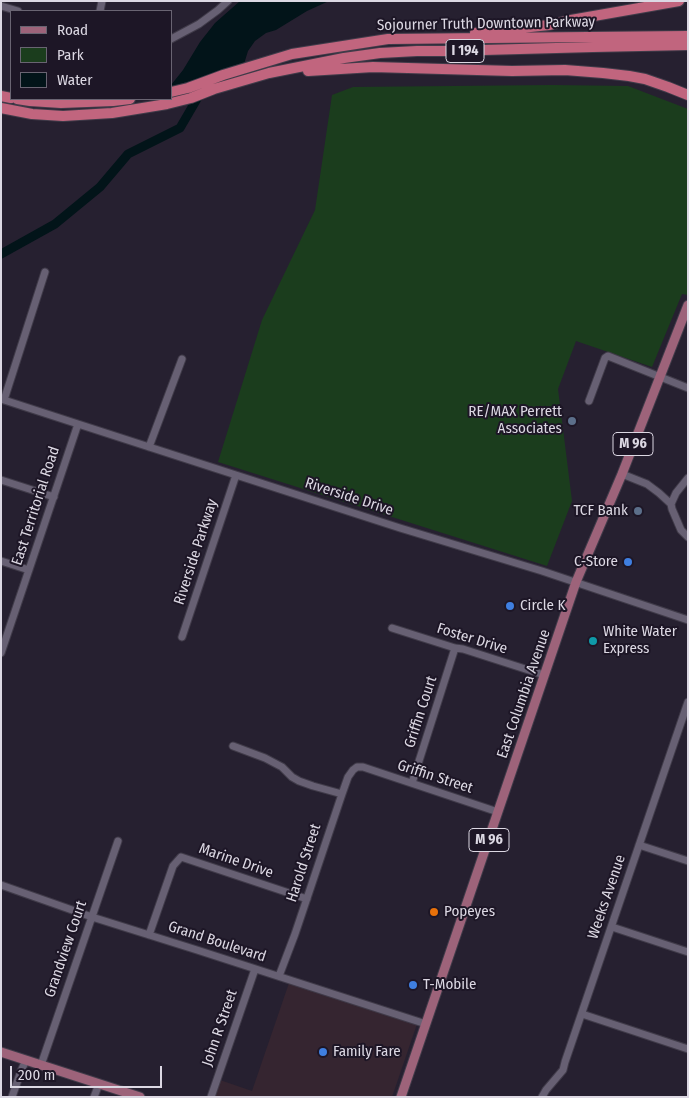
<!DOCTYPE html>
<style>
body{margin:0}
#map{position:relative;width:689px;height:1098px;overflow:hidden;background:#262030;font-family:"Fira Sans Condensed",sans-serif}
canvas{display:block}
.frame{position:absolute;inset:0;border:2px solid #dcd8e3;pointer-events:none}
.legend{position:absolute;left:10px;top:10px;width:162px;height:90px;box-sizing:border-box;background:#1d1626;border:1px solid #696472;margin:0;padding:6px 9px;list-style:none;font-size:15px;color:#dcd8e3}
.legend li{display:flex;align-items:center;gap:10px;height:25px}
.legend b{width:25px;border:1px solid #696472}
.scale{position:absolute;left:10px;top:1066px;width:152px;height:22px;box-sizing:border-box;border:2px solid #dcd8e3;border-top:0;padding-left:6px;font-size:15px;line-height:18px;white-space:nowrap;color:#dcd8e3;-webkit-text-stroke:4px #1d1626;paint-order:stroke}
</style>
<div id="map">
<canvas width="689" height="1098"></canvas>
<div class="frame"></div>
<ul class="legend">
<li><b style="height:6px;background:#9d637a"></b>Road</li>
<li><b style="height:14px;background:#1b3d1d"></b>Park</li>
<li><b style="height:14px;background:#021419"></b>Water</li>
</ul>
<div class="scale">200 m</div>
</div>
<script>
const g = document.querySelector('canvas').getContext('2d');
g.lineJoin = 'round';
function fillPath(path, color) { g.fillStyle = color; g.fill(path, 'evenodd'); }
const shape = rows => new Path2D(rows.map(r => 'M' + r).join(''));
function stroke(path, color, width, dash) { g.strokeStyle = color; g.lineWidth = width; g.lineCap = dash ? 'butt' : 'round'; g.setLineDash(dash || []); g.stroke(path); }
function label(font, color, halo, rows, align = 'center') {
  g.font = font + ' "Fira Sans Condensed",sans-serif'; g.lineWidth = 4; g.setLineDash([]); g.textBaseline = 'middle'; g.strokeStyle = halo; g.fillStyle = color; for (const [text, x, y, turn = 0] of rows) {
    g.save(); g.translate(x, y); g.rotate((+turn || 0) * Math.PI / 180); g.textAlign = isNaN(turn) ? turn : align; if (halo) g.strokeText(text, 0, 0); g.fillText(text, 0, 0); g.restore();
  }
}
const commercial = shape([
 [289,983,417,1024,392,1097,214,1097,220,1080,252,1091]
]);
const green = shape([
 [552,85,628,86,688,109,688,295,682,294,652,367,576,341,558,389,572,501,547,566,218,462,262,320,315,210,332,95,353,87]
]);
const water = shape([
 [240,1,329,1,307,11,276,30,266,33,255,41,248,51,244,64,171,87,171,85,183,70,200,42,215,23]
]);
const river = shape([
 [1,254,55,224,100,187,128,154,180,128,201,92]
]);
const minor = shape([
 [1,6,18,11],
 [100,11,102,1],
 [171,39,199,24,218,10,228,1],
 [1,399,78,424,400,528,542,571,688,620],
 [4,400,45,272],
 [589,401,605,358,608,356,688,388],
 [149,447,182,359],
 [622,474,647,484,659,493,671,504,672,509,681,530,688,537],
 [1,480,54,497],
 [671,504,676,493,688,478],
 [1,561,29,570],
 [392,628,455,648,463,649,544,675],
 [182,637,236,475],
 [1,653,78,424],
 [233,746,265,758,282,767,292,777,299,781,313,786,342,794],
 [412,783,455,648],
 [639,845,688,861],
 [1,885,92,917,197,950,426,1024],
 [612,927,688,952],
 [149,935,173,866,181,857,307,899],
 [279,976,295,934,342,794,348,777,353,770,357,767,363,767,498,812],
 [582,1014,688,1049],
 [41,1065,118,841],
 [12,1097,21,1071,26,1060],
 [94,1097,99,1084],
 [211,1097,255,969],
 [542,1097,546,1090,563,1070,565,1062,688,702]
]);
const major = shape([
 [1,1052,140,1097],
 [401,1097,576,582,622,474,688,305]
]);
const highway = shape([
 [475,33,549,25,571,20,679,1],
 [308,71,373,67,512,71,565,70,603,73,629,76,645,79,668,87,688,95],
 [171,92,188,88,223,75,292,54,388,39,688,36],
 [1,96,11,98],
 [17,99,30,101,61,103,113,101,130,99],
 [1,108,32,114,63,116,112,113,167,104,191,98,214,89,269,73,344,58,380,53,417,51,447,51,593,47,688,45]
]);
const markers = [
 [572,421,5,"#5c6f8a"],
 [638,511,5,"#5c6f8a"],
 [628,562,5,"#3f7fe0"],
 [510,606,5,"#3f7fe0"],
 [593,641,5,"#0f9aa8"],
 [434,912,5,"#e8710a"],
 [413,985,5,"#3f7fe0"],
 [323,1052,5,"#3f7fe0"]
];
const shields = [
 [465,51,38],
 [633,444,40],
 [489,840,40]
];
const shieldNames = [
 ["I 194",465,51],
 ["M 96",633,444],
 ["M 96",489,840]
];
const streetNames = [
 ["Sojourner Truth Downtown Parkway",486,24,-1],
 ["Riverside Drive",349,497,18],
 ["East Territorial Road",36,506,-72],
 ["Riverside Parkway",196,552,-72],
 ["Foster Drive",472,639,17],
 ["East Columbia Avenue",524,694,-71],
 ["Griffin Court",421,712,-72],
 ["Griffin Street",435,777,18],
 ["Marine Drive",236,861,19],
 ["Harold Street",304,863,-72],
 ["Weeks Avenue",607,897,-71],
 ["Grand Boulevard",217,942,18],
 ["Grandview Court",66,949,-71],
 ["John R Street",220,1028,-71]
];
const poiNames = [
 ["RE/MAX Perrett",562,412,"right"],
 ["Associates",562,429,"right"],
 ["TCF Bank",628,511,"right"],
 ["C-Store",618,562,"right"],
 ["Circle K",520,606],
 ["White Water",603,632],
 ["Express",603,649],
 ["Popeyes",444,912],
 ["T-Mobile",423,985],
 ["Family Fare",333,1052]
];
fillPath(commercial, '#352530');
fillPath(green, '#1b3d1d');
fillPath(water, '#021419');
stroke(river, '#021419', 9);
stroke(minor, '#403b49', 9);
stroke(major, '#403b49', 11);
stroke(highway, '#403b49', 12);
stroke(minor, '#676073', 7);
stroke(major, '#9d637a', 9);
stroke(highway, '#c1657e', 10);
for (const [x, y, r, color] of markers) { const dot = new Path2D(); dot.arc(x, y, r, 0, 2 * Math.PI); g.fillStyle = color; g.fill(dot); stroke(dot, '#1d1626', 2); }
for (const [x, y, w] of shields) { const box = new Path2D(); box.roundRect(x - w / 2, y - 11.5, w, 23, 4); g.fillStyle = '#1d1626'; g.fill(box); stroke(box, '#dcd8e3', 1); }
label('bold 14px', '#dcd8e3', null, shieldNames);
label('15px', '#dcd8e3', '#1d1626', streetNames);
label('15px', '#dcd8e3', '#1d1626', poiNames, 'left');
</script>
